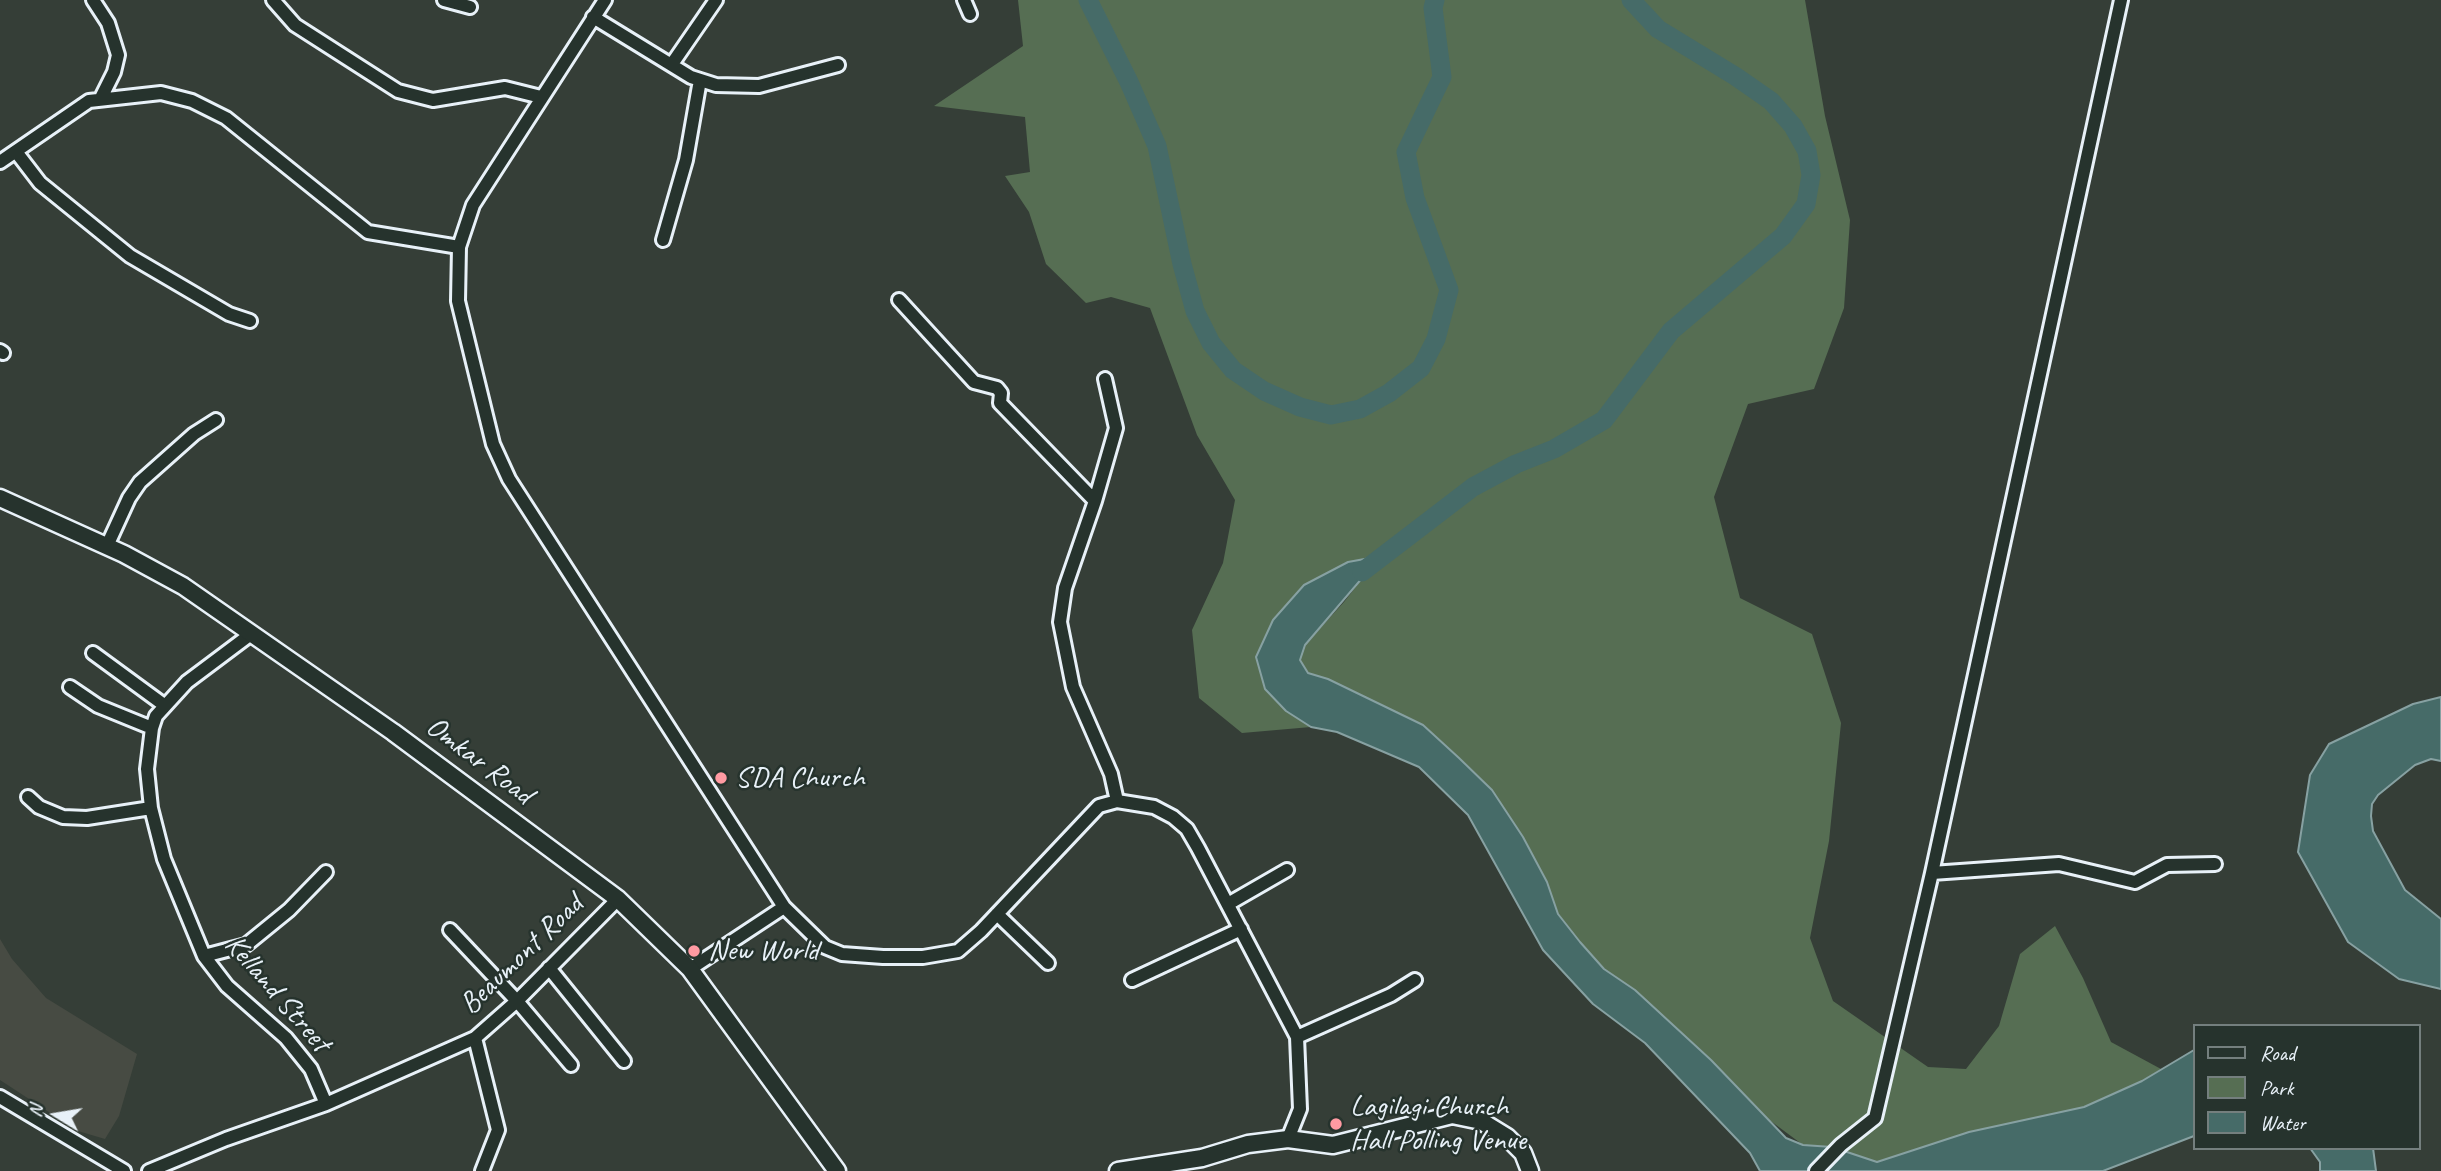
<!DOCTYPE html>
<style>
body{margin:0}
#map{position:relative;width:2441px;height:1171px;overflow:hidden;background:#353e37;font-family:Caveat,sans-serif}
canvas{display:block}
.legend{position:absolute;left:2193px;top:1024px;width:228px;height:126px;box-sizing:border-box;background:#26332d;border:2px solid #747f7e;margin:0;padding:9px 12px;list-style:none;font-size:21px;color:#e8f1f8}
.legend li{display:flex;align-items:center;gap:14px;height:35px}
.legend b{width:35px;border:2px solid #747f7e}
.north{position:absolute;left:21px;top:1080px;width:70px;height:70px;-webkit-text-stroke:5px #26332d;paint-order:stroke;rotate:281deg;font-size:19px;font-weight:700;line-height:28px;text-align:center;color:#e8f1f8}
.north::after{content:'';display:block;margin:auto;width:24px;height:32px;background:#e8f1f8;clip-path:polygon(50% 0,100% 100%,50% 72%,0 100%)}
</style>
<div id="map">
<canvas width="2441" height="1171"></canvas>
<ul class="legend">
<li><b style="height:9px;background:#26332d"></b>Road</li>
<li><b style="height:19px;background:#566e53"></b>Park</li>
<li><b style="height:19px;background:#466b68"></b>Water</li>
</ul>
<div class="north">N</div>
</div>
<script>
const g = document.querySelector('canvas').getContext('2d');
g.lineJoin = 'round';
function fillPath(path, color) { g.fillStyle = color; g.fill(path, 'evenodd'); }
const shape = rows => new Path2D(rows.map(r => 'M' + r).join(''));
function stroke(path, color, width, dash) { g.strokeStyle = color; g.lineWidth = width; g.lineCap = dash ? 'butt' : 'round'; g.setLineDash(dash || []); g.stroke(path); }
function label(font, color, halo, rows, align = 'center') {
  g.font = font + ' Caveat,sans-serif'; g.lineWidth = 5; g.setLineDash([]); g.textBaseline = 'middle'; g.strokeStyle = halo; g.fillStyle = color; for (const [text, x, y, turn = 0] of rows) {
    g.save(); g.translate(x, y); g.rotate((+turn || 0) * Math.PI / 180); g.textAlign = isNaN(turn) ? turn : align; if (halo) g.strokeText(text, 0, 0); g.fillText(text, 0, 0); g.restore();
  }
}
const built = shape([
 [0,939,12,959,46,998,137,1054,119,1116,105,1139,78,1131,0,1080]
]);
const green = shape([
 [1018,0,1805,0,1825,116,1850,220,1844,308,1814,389,1748,404,1714,497,1740,598,1812,634,1841,723,1829,841,1810,938,1833,1001,1928,1067,1966,1069,1999,1026,2020,954,2055,926,2083,978,2111,1042,2161,1069,2142,1081,2084,1107,1969,1132,1877,1162,1832,1147,1803,1145,1768,1119,1711,1060,1635,990,1604,969,1580,942,1557,914,1547,882,1523,837,1492,790,1459,758,1423,725,1328,679,1308,673,1300,660,1305,645,1344,602,1380,556,1265,689,1311,727,1242,733,1199,698,1192,630,1223,563,1235,500,1197,435,1150,308,1111,297,1086,303,1046,264,1029,212,1005,176,1030,172,1025,117,934,106,1023,46]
]);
const water = shape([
 [1381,556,1305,645,1300,660,1308,673,1328,679,1423,725,1459,758,1492,790,1523,837,1547,882,1558,914,1580,942,1604,969,1635,990,1711,1060,1786,1138,1803,1145,1832,1147,1877,1162,1969,1132,2084,1107,2142,1081,2194,1050,2194,1136,2103,1171,1760,1171,1750,1153,1645,1043,1593,1004,1543,950,1468,815,1419,767,1337,732,1311,727,1286,711,1265,689,1256,657,1273,620,1304,585,1348,562,1381,556],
 [2441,697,2441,761,2431,759,2415,765,2378,795,2372,804,2371,816,2373,831,2405,890,2441,919,2441,989,2399,979,2348,942,2298,852,2310,775,2329,744,2413,704,2441,697],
 [2310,1148,2373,1148,2376,1171,2320,1171,2320,1162,2310,1148]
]);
const river = shape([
 [1088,0,1129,82,1157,146,1182,264,1195,311,1211,343,1233,370,1264,391,1300,407,1331,415,1360,409,1389,393,1421,368,1436,339,1449,290,1415,198,1406,152,1442,77,1433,8,1435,0],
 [1362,572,1473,487,1516,464,1554,449,1604,420,1671,331,1783,236,1806,204,1811,175,1807,151,1793,126,1771,101,1735,76,1658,29,1631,0]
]);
const minor = shape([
 [93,0,108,23,118,55,114,72,101,98],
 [273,0,295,25,398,91,433,100,505,88,541,97],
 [444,0,470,7],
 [605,0,473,205,459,247,458,301,493,444,509,479,784,907,825,947,842,954,883,957,923,957,958,951,981,931,1099,806,1117,801,1154,807,1173,817,1187,829,1198,848,1297,1037,1300,1109,1288,1139],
 [964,0,970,14],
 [593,17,691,77,716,85,759,86,838,65],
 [672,64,716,0],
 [17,153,40,183,130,256,229,314,250,321],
 [0,162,89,101,161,93,192,101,226,118,368,232,459,247],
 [663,240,686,160,700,80],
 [899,300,974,382,997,388,1001,393,1000,403,1095,501,1065,588,1060,622,1073,687,1111,774,1117,801],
 [0,351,3,353],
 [1095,501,1116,428,1105,379],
 [107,546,129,498,140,482,194,434,216,420],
 [251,634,187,682,156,716,152,728,147,769,151,808,164,859,204,956,227,986,286,1038,311,1069,326,1104],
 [93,653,164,705],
 [70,687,98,706,152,728],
 [28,797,39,807,63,817,87,818,151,808],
 [1932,873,2059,864,2135,882,2167,865,2215,864],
 [1228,904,1287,870],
 [997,914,1048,963],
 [450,930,517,1001,571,1065],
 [204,956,246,945,289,910,326,872],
 [549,968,624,1061],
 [690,969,784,907],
 [1132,980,1241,929],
 [1297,1037,1391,995,1415,980],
 [475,1038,498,1130,482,1171],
 [0,1097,124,1171],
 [149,1171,226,1139,326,1104,475,1038,517,1001,618,899],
 [1816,1171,1841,1145,1875,1118,1932,873,2121,0]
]);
const tertiary = shape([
 [0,498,124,554,183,586,393,732,618,899,690,969,837,1171],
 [1118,1171,1202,1158,1248,1144,1288,1139,1333,1145,1452,1115,1481,1121,1507,1137,1523,1153,1530,1171]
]);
const markers = [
 [721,778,7,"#ff9aa2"],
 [694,951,7,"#ff9aa2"],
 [1336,1124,7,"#ff9aa2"]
];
const streetNames = [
 ["Omkar Road",479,761,37],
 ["Beaumont Road",522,955,-44],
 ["Kelland Street",277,994,49]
];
const poiNames = [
 ["SDA Church",735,778],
 ["New World",708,951],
 ["Lagilagi Church",1350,1107],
 ["Hall Polling Venue",1350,1141]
];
fillPath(built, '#474b43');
fillPath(green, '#566e53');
fillPath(water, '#466b68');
stroke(water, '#87a1a2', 2);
stroke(river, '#466b68', 19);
stroke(minor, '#e8f1f8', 18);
stroke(tertiary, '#e8f1f8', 21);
stroke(minor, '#26332d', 12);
stroke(tertiary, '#26332d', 16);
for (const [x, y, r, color] of markers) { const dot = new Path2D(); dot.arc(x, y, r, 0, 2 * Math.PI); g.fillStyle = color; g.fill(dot); stroke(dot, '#26332d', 2.5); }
label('30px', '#e8f1f8', '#26332d', streetNames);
label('30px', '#e8f1f8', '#26332d', poiNames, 'left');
</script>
